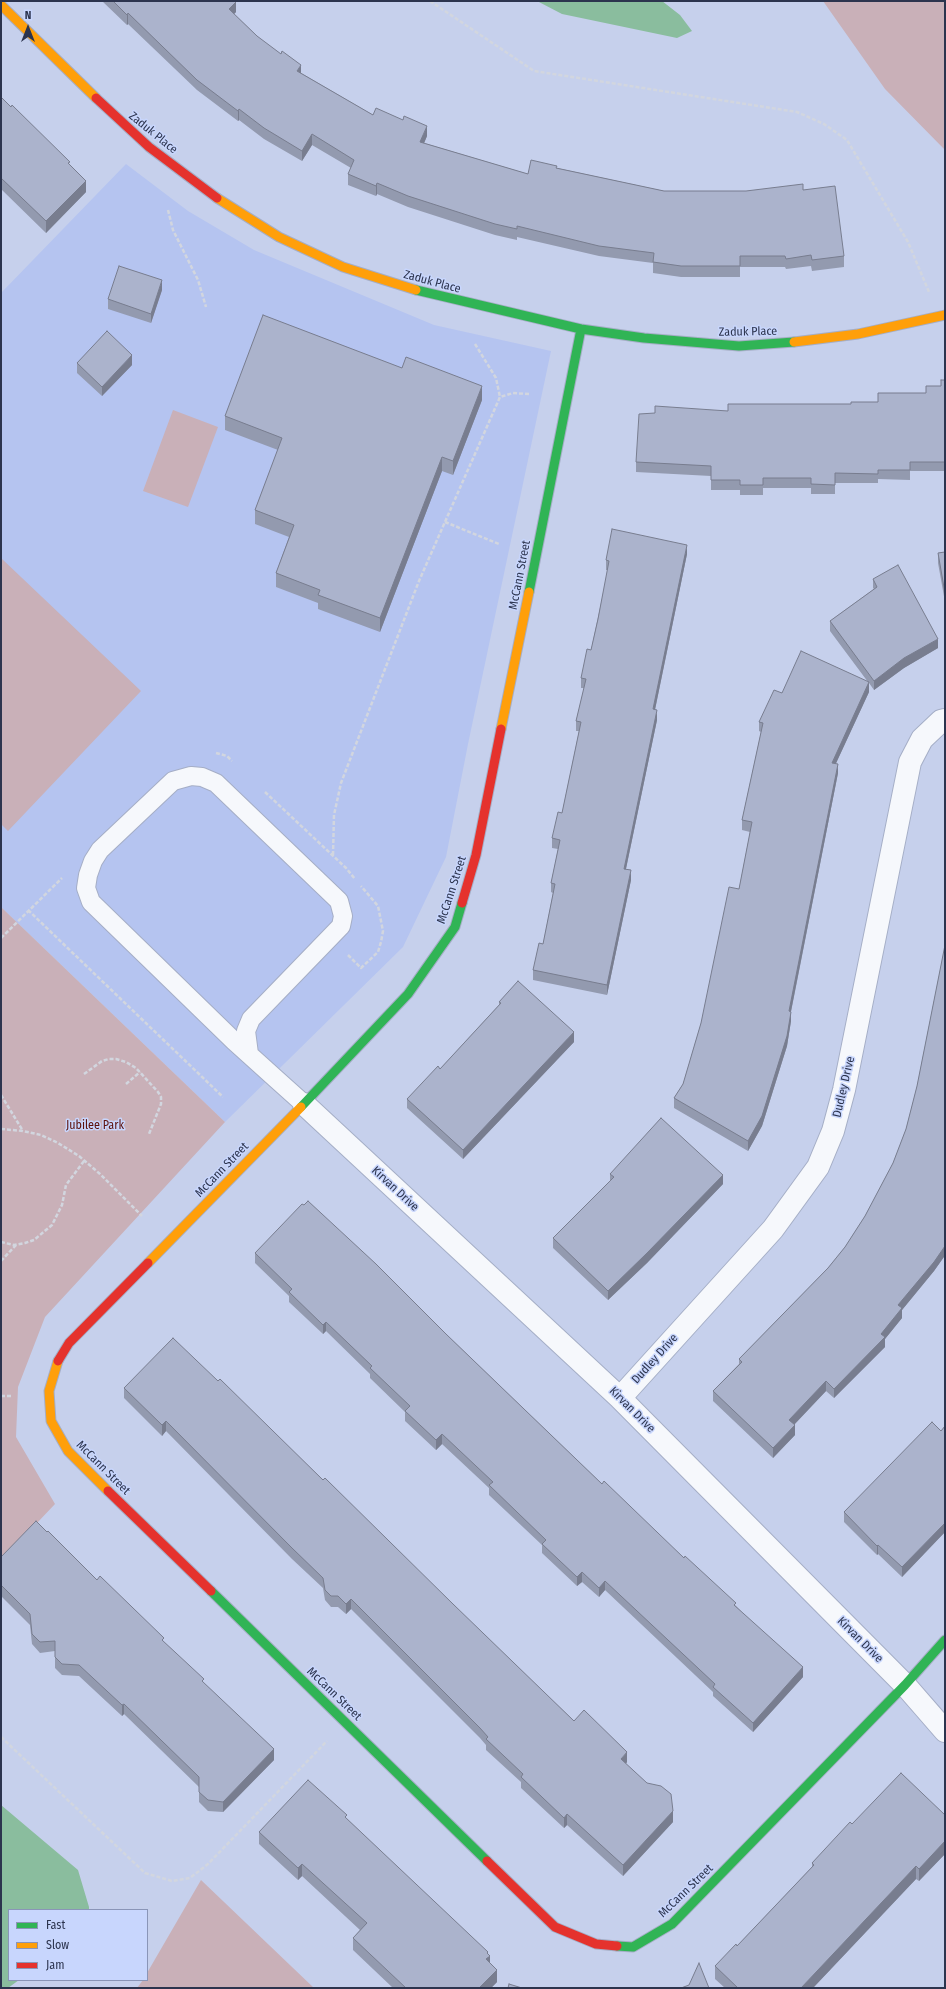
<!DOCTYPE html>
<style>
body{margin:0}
#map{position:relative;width:946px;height:1989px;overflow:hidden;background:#c6d0ec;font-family:"Fira Sans Condensed",sans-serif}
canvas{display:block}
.frame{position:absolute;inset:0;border:2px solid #2c344e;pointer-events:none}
.legend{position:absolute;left:8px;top:1909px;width:140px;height:72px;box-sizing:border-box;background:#c8d6fd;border:1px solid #8a95b7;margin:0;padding:5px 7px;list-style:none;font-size:12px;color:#2c344e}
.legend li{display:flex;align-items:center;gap:8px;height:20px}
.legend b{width:20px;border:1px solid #8a95b7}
.north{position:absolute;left:8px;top:8px;width:40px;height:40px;-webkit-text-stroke:3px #c8d6fd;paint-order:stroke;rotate:0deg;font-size:11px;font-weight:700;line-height:16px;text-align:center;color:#2c344e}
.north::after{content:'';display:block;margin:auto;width:14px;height:18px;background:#2c344e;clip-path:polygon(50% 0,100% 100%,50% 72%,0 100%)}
</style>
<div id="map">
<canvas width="946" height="1989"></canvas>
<div class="frame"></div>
<ul class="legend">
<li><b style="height:5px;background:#30b455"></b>Fast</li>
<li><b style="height:5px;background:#ff9f0a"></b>Slow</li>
<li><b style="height:5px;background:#e5322d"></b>Jam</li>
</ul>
<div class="north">N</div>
</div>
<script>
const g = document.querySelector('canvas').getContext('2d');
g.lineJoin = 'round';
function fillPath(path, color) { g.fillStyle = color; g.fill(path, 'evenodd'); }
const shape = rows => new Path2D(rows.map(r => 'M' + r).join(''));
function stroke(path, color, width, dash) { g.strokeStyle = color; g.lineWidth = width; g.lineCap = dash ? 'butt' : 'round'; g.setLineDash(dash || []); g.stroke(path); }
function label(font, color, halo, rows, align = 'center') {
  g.font = font + ' "Fira Sans Condensed",sans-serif'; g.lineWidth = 3; g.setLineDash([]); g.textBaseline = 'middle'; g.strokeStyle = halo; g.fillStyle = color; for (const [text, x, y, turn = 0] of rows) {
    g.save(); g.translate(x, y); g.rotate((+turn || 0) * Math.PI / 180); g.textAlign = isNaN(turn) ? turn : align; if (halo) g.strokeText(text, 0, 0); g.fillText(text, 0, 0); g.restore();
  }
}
const built = shape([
 [126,164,188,211,254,250,434,325,551,351,468,744,446,857,403,947,225,1122,1,907,1,293]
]);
const green = shape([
 [823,1,945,1,945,150,885,89],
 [173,410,218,427,188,507,143,491],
 [1,558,141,691,8,831,1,824],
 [1,907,225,1122,45,1317,18,1387,16,1437,55,1504,1,1561],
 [201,1880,314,1988,137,1988,143,1980,147,1980,147,1973]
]);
const water = shape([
 [537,1,662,1,680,15,692,31,677,38,562,14],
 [1,1805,78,1870,89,1907,89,1910,9,1910,9,1980,19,1980,8,1988,1,1988]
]);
const path = shape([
 [430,1,534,71,797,112,824,124,847,140,908,242,929,292],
 [168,210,173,230,198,280,206,307],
 [475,344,496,378,500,397],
 [445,522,499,544],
 [216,753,227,756,232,761],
 [265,792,346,868,355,879],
 [333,855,334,815,341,783,419,581,500,397,513,393,529,394],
 [28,910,223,1097],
 [1,938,62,878],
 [348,955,361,968,378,952,381,942,383,931,378,906,361,886],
 [84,1074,102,1061,109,1059,116,1059,126,1062,136,1068,158,1092,161,1097,161,1104,149,1134],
 [126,1084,140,1072],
 [1,1095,23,1131],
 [1,1129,23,1131,41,1135,58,1143,79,1156,100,1174,142,1216],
 [1,1242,14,1245,25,1243,34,1240,52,1225,62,1205,66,1185,84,1161],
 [1,1261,17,1244],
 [1,1396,11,1396],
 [1,1737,145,1873,172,1881,190,1878,208,1864,327,1741]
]);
const lane = shape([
 [249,1054,246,1031,251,1019,341,926,343,916,339,901,216,783,202,777,191,776,173,781,100,850,93,861,88,875,86,888,91,902,234,1041,275,1078,304,1104]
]);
const street = shape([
 [304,1104,620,1398,905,1685,945,1731],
 [620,1398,773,1229,818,1167,833,1131,844,1090,910,762,922,739,941,721,945,720]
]);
const fast = shape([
 [416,290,581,329,644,338,739,346,794,342],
 [529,592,581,329],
 [301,1107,408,994,455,927,462,903],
 [211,1591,487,1861],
 [617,1946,633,1947,672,1924,905,1685,945,1640]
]);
const slow = shape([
 [1,5,96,98],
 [217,198,279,237,343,267,416,290],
 [794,342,858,334,945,315],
 [501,729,529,592],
 [148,1263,301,1107],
 [58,1361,49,1391,51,1421,68,1451,108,1491]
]);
const jam = shape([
 [96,98,149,147,217,198],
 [462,903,476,855,501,729],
 [58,1361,69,1343,148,1263],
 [108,1491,211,1591],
 [487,1861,555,1927,596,1944,617,1946]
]);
const wall = shape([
 [102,1,235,1,236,12,234,14,257,36,301,73,373,115,427,136,424,143,528,174,557,168,664,191,746,191,803,190,844,256,844,267,812,271,811,266,786,269,785,267,740,267,740,277,681,277,653,273,653,263,599,256,517,237,517,240,495,235,408,207,377,194,376,196,348,185,348,174,351,168,312,145,302,161,264,139,239,120,238,121,197,90,128,24,127,25],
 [1,97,70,165,86,192,46,233,1,189],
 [162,290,151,323,108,309,108,299],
 [77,363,132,365,102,396,77,373],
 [945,380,945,471,910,471,910,480,878,479,878,483,835,483,835,494,811,494,811,488,763,488,763,495,740,495,740,490,711,490,711,476,636,472,636,462,728,411,851,404,878,402,926,393,941,386],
 [482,400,453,475,442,471,380,632,318,609,318,603,276,587,276,573,289,537,255,524,255,510,278,450,225,430,225,416],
 [945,552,945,602,938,563,938,553],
 [687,554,655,710,657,720,626,869,631,880,607,995,533,980,533,970,543,944,553,893,551,892,551,883,558,849,552,848,552,838,562,813,579,731,576,731,576,721,584,688,581,688,581,678,591,650,608,570,606,570,606,560],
 [873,579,938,648,904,668,874,690,869,683,869,692,836,763,838,773,791,1012,791,1021,787,1046,762,1126,748,1151,674,1108,674,1098,683,1084,701,1023,739,889,750,832,742,830,742,820,761,732,759,731,759,722,782,693,868,682,830,631,830,621,874,589,873,588],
 [945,945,945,1255,934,1271,902,1310,902,1318,885,1339,885,1347,834,1398,826,1391,794,1425,795,1435,773,1458,713,1401,713,1391,739,1364,739,1359,828,1268,845,1247,865,1216,893,1163,906,1129,917,1086],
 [499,1002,574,1042,463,1159,407,1108,407,1099,440,1069,499,1005],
 [610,1174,723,1184,647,1263,608,1300,553,1248,553,1238,610,1181],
 [255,1253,446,1334,602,1484,684,1558,736,1606,803,1677,753,1732,713,1696,713,1692,605,1590,599,1597,582,1582,577,1586,542,1553,542,1545,489,1495,489,1488,442,1444,436,1450,405,1421,405,1412,370,1378,370,1374,326,1331,323,1334,289,1302,289,1296,255,1263],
 [218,1381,323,1480,574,1721,627,1762,626,1764,673,1822,623,1876,567,1825,564,1828,521,1788,521,1782,486,1750,486,1745,480,1738,351,1609,346,1614,338,1607,331,1607,325,1600,323,1588,292,1559,166,1431,162,1436,124,1398,124,1388],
 [945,1426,945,1532,902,1577,878,1554,877,1555,844,1522,844,1512,941,1431],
 [1,1557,97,1580,164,1642,204,1684,274,1760,223,1812,208,1811,199,1802,199,1787,124,1714,122,1716,79,1676,62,1675,55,1668,55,1651,40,1653,32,1644,30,1625,1,1596],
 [945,1815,945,1854,919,1881,916,1879,813,1988,725,1988,715,1979,715,1966,737,1946,812,1867,812,1863,852,1824],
 [347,1819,488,1954,490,1963,497,1982,491,1988,393,1988,353,1950,353,1938,360,1930,302,1876,298,1880,259,1844,259,1832]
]);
const shadedWall = shape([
 [236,2,236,12,229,19,229,9],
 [128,13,128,24,127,25,127,15],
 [301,65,301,76,297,71],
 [239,109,239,120,238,121,238,111],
 [427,126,427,136,420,153,420,142],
 [312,134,312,145,302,161,302,151],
 [86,181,86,192,46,233,46,221],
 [377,183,377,194,376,196,376,186],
 [162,280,162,290,151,323,151,314],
 [132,355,132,365,102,396,102,387],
 [482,386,482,400,453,475,453,461],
 [442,457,442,471,380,632,380,618],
 [687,545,687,554,653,719,653,709],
 [938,639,938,648,904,668,874,690,874,681,904,658],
 [869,682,869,692,832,772,832,763],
 [657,710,657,720,624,878,624,869],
 [838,764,838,773,789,1021,789,1011],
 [631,870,631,880,607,995,607,985],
 [791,1012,791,1021,787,1046,762,1126,748,1151,748,1141],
 [574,1032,574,1042,463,1159,463,1150],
 [723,1175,723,1184,647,1263,608,1300,608,1291],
 [945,1246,945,1255,944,1257,934,1271,902,1310,902,1318,885,1339,885,1347,834,1398,834,1389,881,1334,898,1305],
 [326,1322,326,1331,323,1334,323,1325],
 [826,1381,826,1391,789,1430,789,1420],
 [166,1421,166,1431,162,1436,162,1425],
 [795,1425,795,1435,773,1458,773,1448],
 [442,1434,442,1444,436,1450,436,1440],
 [945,1523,945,1532,902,1577,902,1567],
 [878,1545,878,1554,877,1555,877,1546],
 [582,1572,582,1582,577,1586,577,1577],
 [605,1581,605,1590,599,1597,599,1588],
 [351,1599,351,1609,346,1614,346,1604],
 [803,1667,803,1677,753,1732,753,1723],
 [124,1704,124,1714,122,1716,122,1705],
 [274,1749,274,1760,223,1812,223,1802],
 [627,1752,627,1762,621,1769,621,1759],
 [673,1811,673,1822,623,1876,623,1865],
 [567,1814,567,1825,564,1828,564,1818],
 [945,1841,945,1854,919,1881,919,1869],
 [302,1864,302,1876,298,1880,298,1868],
 [916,1866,916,1879,813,1988,801,1988],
 [488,1952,488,1957,490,1956,490,1968,486,1959,487,1953],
 [497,1970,497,1982,491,1988,479,1988]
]);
const building = shape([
 [113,1,235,1,236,2,229,9,257,36,281,54,282,51,301,65,297,71,373,115,376,108,403,120,404,116,427,126,420,142,528,174,531,160,557,166,556,168,664,191,746,191,803,184,803,190,835,186,844,256,812,260,811,255,786,259,785,256,740,256,740,266,681,266,653,262,654,253,599,246,517,226,517,229,495,224,408,196,377,183,376,186,348,174,354,160,312,134,302,151,264,128,239,109,238,111,197,80,128,13,127,15,113,1],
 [1,97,11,107,12,105,70,162,68,163,86,181,46,221,1,178,1,97],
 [119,266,162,280,151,314,108,299,119,266],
 [263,315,402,368,406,357,482,386,453,461,442,457,380,618,318,595,320,590,276,573,294,525,255,510,282,438,225,416,263,315],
 [107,331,132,355,102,387,77,363,107,331],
 [941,380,945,380,945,462,910,462,910,470,878,470,878,474,835,473,835,485,811,484,811,478,763,478,763,485,740,485,740,480,711,480,711,466,636,462,639,414,655,413,655,406,728,411,728,404,851,404,851,402,878,402,878,393,926,393,926,386,941,386,941,380],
 [612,529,687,545,653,709,657,710,624,869,631,870,607,985,533,970,539,943,543,944,555,884,551,883,560,840,552,838,558,812,562,813,581,722,576,721,586,679,581,678,587,649,591,650,598,619,609,561,606,560,612,529],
 [945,552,945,593,938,553,945,552],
 [898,565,938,639,904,658,874,681,830,621,877,587,873,579,898,565],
 [801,651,869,682,832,763,838,764,789,1011,791,1012,787,1036,762,1116,748,1141,674,1098,683,1084,701,1023,729,887,739,889,752,822,742,820,763,723,759,722,774,690,782,693,801,651],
 [945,945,945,1246,934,1262,898,1305,902,1308,881,1334,885,1337,834,1389,826,1381,789,1420,795,1425,773,1448,713,1391,742,1362,739,1359,828,1268,845,1247,865,1216,893,1163,906,1129,917,1086,945,945],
 [518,981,574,1032,463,1150,407,1099,438,1066,440,1069,501,1003,499,1002,518,981],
 [661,1118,723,1175,647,1253,608,1291,553,1238,614,1177,610,1174,661,1118],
 [308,1201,376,1264,446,1334,602,1484,604,1481,684,1558,685,1556,736,1603,734,1605,803,1667,753,1723,713,1687,715,1684,605,1581,599,1588,582,1572,577,1577,542,1544,546,1540,489,1485,493,1482,442,1434,436,1440,405,1411,410,1406,370,1368,372,1366,326,1322,323,1325,289,1292,292,1289,255,1253,302,1204,304,1205,308,1201],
 [173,1338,218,1381,220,1379,323,1480,325,1478,453,1604,574,1721,584,1710,627,1752,621,1759,647,1783,661,1786,671,1794,673,1811,623,1865,567,1814,564,1818,521,1777,523,1774,486,1739,488,1737,480,1728,351,1599,346,1604,338,1596,331,1596,325,1590,323,1578,292,1548,166,1421,162,1425,124,1388,173,1338],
 [932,1422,941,1431,945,1426,945,1523,902,1567,878,1545,877,1546,844,1512,932,1422],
 [36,1521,47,1532,48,1531,97,1580,100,1576,164,1638,162,1640,204,1679,202,1681,274,1749,223,1802,208,1800,199,1792,199,1777,124,1704,122,1705,79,1665,62,1664,55,1657,55,1641,40,1642,32,1634,30,1614,1,1585,1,1557,36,1521],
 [901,1773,945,1815,945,1841,919,1869,916,1866,801,1988,738,1988,715,1966,736,1944,737,1946,814,1865,812,1863,850,1822,852,1824,901,1773],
 [308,1780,347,1815,345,1817,488,1952,487,1953,490,1956,486,1959,497,1970,479,1988,406,1988,353,1938,367,1923,302,1864,298,1868,259,1832,308,1780],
 [699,1963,709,1988,681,1988,689,1985,699,1963],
 [509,1984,522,1988,508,1988,509,1984]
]);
const streetNames = [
 ["Zaduk Place",153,133,39],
 ["Zaduk Place",432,282,15],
 ["Zaduk Place",748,332,-1],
 ["McCann Street",520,575,-79],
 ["McCann Street",452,890,-72],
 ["Dudley Drive",844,1087,-77],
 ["McCann Street",222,1170,-46],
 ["Kirvan Drive",395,1189,43],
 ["Dudley Drive",655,1359,-48],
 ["Kirvan Drive",632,1410,45],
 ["McCann Street",103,1468,45],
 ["Kirvan Drive",860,1640,45],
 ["McCann Street",334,1694,44],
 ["McCann Street",686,1891,-44]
];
const parkNames = [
 ["Jubilee Park",95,1126]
];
fillPath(built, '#b5c4f0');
fillPath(green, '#c9b0b8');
fillPath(water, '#8abd9e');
stroke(lane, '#a5aec6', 20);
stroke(street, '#a5aec6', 24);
stroke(fast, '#a5aec6', 11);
stroke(slow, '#a5aec6', 11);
stroke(jam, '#a5aec6', 11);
stroke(path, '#d2d6df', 2.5, [4, 2]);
stroke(lane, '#f6f8fc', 18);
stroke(street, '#f6f8fc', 22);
stroke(fast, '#30b455', 9);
stroke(slow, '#ff9f0a', 9);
stroke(jam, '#e5322d', 9);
fillPath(wall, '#939aaf');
fillPath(shadedWall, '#787d8f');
fillPath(building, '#abb3cc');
stroke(building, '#787d8f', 1);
label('12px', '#2c344e', '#c8d6fd', streetNames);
label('12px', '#5d110b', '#c8d6fd', parkNames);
</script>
